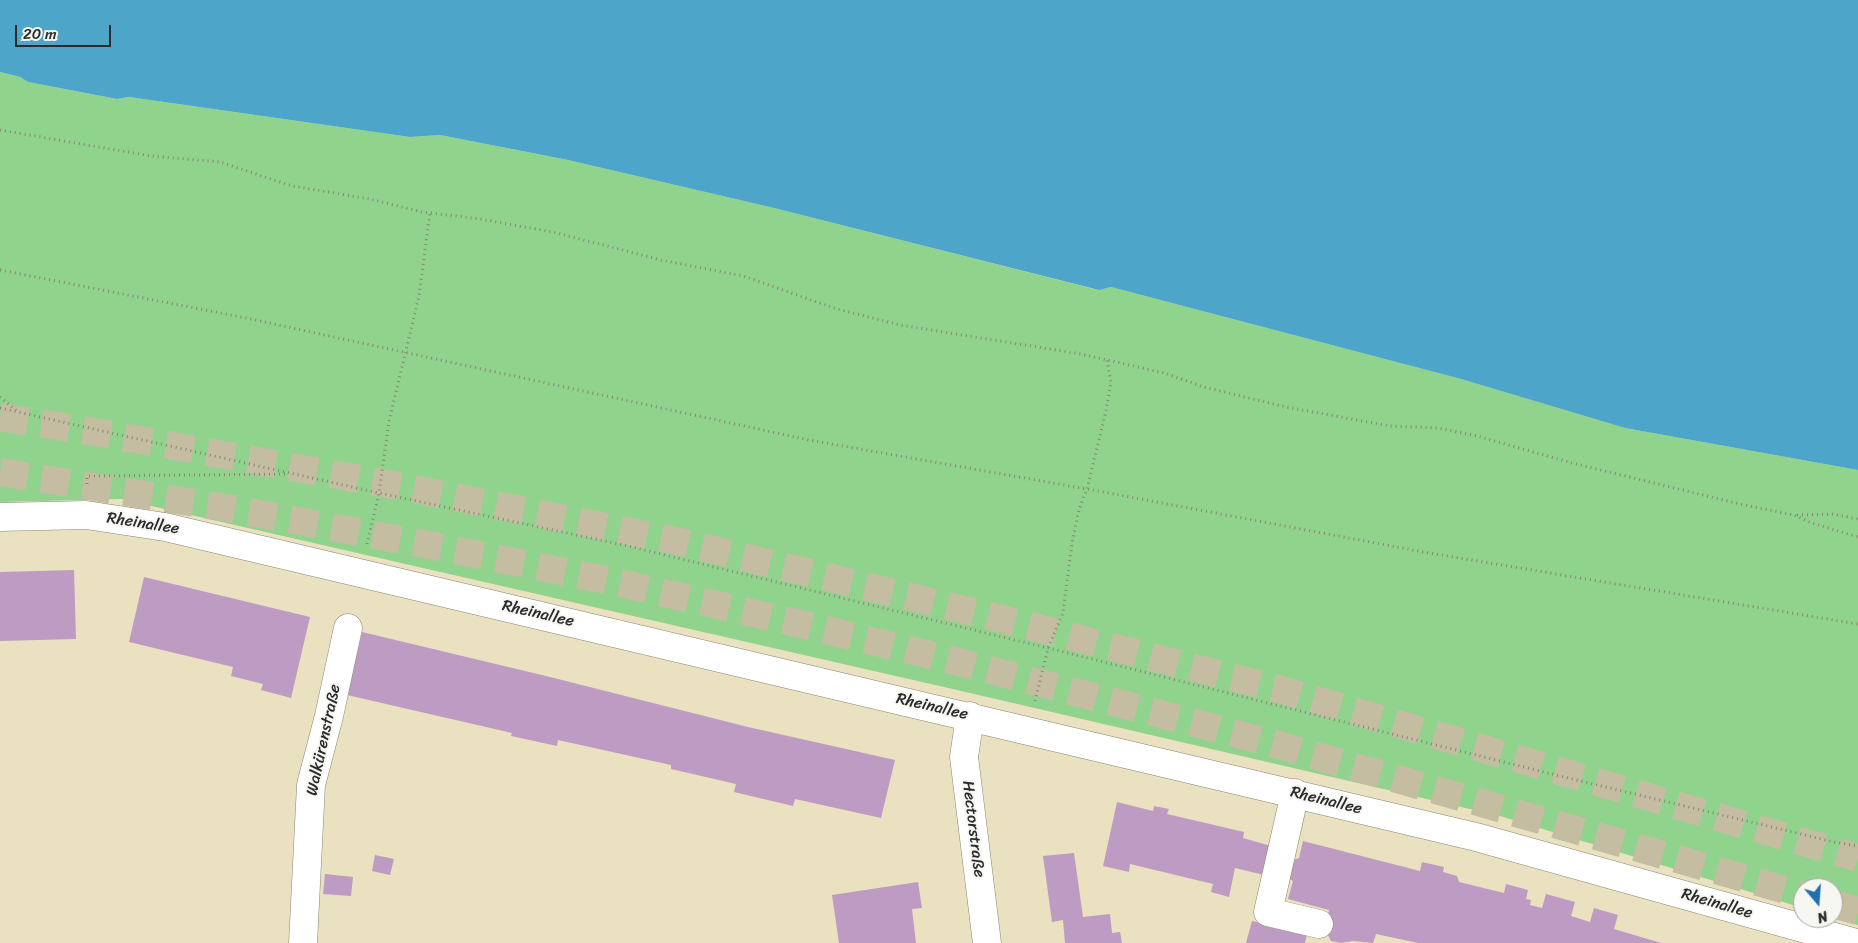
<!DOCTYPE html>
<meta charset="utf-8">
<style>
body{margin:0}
#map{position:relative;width:1858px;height:943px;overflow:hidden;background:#eae1c0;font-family:Sriracha,sans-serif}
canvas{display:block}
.north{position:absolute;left:1793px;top:878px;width:50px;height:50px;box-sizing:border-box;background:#f6f6f2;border:1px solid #a5a5a2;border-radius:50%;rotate:162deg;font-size:14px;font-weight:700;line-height:20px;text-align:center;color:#2b2b2b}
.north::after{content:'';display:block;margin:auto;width:18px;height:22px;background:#1f6fb2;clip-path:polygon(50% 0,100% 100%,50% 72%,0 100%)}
.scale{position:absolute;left:15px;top:25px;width:96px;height:22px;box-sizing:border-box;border:2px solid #2b2b2b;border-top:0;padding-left:6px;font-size:15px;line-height:18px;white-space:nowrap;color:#2b2b2b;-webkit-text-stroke:4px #f6f6f2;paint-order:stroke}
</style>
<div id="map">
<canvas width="1858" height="943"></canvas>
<div class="north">N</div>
<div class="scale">20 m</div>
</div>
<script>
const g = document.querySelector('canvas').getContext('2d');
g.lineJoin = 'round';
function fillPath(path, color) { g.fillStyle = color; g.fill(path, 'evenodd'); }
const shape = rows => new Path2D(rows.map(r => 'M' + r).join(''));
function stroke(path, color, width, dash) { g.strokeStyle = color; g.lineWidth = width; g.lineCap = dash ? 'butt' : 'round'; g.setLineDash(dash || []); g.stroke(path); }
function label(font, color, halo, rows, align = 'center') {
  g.font = font + ' Sriracha,sans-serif'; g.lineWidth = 4; g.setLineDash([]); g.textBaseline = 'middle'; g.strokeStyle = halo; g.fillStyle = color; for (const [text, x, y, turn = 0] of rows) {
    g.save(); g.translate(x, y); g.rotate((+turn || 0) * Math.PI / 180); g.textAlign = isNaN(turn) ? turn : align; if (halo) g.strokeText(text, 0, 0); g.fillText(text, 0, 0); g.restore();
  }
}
const green = shape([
 [0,72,20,77,28,82,117,99,129,97,410,137,440,135,568,160,774,208,1098,290,1111,287,1461,379,1625,428,1858,470,1858,925,1833,918,1833,888,1803,888,1803,908,1500,816,957,690,121,499,0,502]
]);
const water = shape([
 [0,0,1858,0,1858,470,1625,428,1461,379,1111,287,1099,290,774,208,568,160,440,135,410,137,129,97,117,99,28,82,20,77,0,72]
]);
const building = shape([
 [74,570,76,639,0,641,0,572],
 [144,577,310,617,291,698,261,690,263,684,231,676,233,667,129,642],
 [362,632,546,676,748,727,895,760,881,818,795,799,793,806,734,792,736,784,671,769,671,765,558,740,557,746,511,736,512,733,347,695],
 [1117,802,1153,811,1154,806,1169,809,1167,814,1244,832,1243,838,1271,846,1264,875,1235,868,1229,897,1211,892,1213,884,1130,864,1129,872,1103,866],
 [1303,841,1420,871,1422,862,1444,867,1443,872,1457,876,1459,882,1504,893,1506,884,1528,890,1526,899,1531,900,1530,905,1542,908,1546,894,1575,902,1571,916,1590,922,1594,908,1618,915,1614,929,1661,943,1418,943,1376,934,1373,943,1353,941,1341,943,1331,941,1328,935,1323,933,1329,910,1288,899,1293,881,1288,878,1293,860,1299,858],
 [1074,853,1083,917,1110,914,1112,933,1120,932,1122,943,1065,943,1063,920,1052,922,1043,856],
 [375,855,394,859,390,875,372,871],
 [325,874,353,877,351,896,323,894],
 [918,882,922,908,912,909,916,943,839,943,832,895],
 [1252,921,1284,929,1308,930,1305,943,1246,943]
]);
const highwayTunnel = shape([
 [0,417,95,432,393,485,672,540,978,613,1278,689,1858,858],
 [0,472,233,509,424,544,611,581,801,624,963,663,1264,741,1803,895],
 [1833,904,1858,911]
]);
const path = shape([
 [0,130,151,156,220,162,292,186,370,199,422,212,480,219,553,232,661,260,743,276,837,309,900,325,1081,354,1164,373,1204,387,1286,407,1390,426,1438,428,1477,436,1572,463,1740,504,1794,515,1812,523,1858,537],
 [0,270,251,319,809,440,1087,489,1429,553,1858,624],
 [0,397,17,411],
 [0,408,379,493,628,546,1048,648,1556,775,1834,842,1858,846],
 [87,484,87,476,288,474],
 [1797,515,1833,514,1858,519],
 [367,544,379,493,389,421,419,296,430,212],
 [1035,701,1048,648,1063,613,1072,543,1079,509,1087,489,1106,411,1111,383,1107,360]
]);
const minor = shape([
 [0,517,86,515,165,527,1476,837,1856,943],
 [970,716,964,757,987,943],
 [1295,793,1268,912,1319,924],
 [303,943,311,785,329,716,348,628]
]);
const streetNames = [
 ["Rheinallee",143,524,9],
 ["Rheinallee",538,614,13],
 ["Rheinallee",932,707,13],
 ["Walkürenstraße",324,740,-78],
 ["Rheinallee",1326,801,14],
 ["Hectorstraße",973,829,83],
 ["Rheinallee",1717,904,16]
];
fillPath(green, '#90d38c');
fillPath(water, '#4da6ca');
fillPath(building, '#be9bc2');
stroke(highwayTunnel, '#c4bda2', 28, [28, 14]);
stroke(minor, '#8a8676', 29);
stroke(path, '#8a8676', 3, [1, 4]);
stroke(minor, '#fff', 28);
label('16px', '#2b2b2b', '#f6f6f2', streetNames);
</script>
